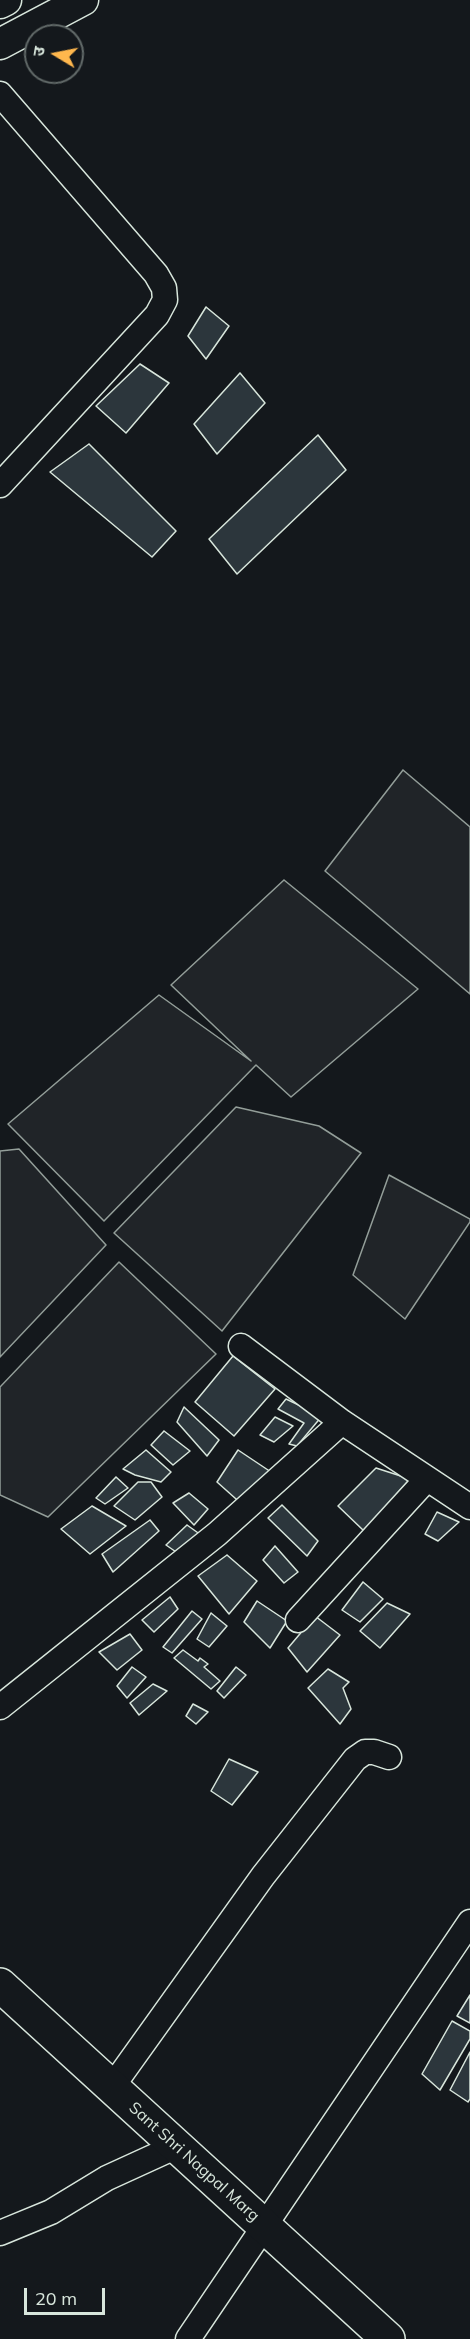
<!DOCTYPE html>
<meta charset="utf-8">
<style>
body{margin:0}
#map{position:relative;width:470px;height:2339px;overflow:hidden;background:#14181c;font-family:Mulish,"Noto Sans Devanagari",sans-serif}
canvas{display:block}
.north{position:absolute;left:24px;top:24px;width:60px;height:60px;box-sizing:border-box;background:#14181c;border:2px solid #626a69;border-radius:50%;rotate:280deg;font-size:16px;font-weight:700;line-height:24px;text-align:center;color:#d8e6dc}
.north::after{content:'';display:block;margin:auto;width:21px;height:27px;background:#ffb74d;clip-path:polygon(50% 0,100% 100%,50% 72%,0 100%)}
.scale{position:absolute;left:24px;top:2288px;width:81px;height:27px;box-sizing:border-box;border:3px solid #d8e6dc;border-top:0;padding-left:8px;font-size:18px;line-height:21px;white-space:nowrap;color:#d8e6dc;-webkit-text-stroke:4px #14181c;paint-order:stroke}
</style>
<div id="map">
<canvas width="470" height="2339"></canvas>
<div class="north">उ</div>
<div class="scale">20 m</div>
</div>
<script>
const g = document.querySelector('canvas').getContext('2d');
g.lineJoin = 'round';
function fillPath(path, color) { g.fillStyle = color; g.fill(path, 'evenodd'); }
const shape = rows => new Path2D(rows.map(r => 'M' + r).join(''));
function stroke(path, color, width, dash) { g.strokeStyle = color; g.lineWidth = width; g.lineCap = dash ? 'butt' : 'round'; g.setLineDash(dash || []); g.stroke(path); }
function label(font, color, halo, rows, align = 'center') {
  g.font = font + ' Mulish,sans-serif'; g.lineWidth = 4.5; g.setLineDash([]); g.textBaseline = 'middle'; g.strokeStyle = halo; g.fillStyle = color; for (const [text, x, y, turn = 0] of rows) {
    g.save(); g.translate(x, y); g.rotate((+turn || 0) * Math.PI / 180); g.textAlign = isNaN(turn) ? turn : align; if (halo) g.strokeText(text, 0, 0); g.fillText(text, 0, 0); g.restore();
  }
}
const green = shape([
 [403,770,470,827,470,994,325,871,403,770],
 [284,880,418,989,291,1097,256,1065,104,1221,8,1124,159,995,251,1061,171,985,284,880],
 [236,1107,319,1126,361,1153,222,1331,114,1233,236,1107],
 [19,1149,106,1245,0,1357,0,1151,19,1149],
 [389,1175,470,1219,470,1222,405,1319,353,1275,389,1175],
 [119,1262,216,1354,48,1517,0,1495,0,1387,119,1262]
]);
const building = shape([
 [206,307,229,326,206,359,188,336,206,307],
 [140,364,169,383,126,433,96,406,140,364],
 [240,373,265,403,217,454,194,424,240,373],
 [318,435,346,470,237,574,209,539,318,435],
 [89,444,176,531,152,557,50,472,89,444],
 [233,1356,275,1389,234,1436,195,1402,233,1356],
 [286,1399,322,1416,297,1446,289,1444,304,1423,278,1409,286,1399],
 [184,1407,219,1440,207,1456,177,1422,184,1407],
 [275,1417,293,1426,274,1442,260,1435,275,1417],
 [164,1431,190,1451,173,1465,151,1445,164,1431],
 [146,1450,171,1472,161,1482,135,1475,123,1469,146,1450],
 [238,1450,277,1476,245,1507,217,1482,238,1450],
 [376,1468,410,1479,364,1531,338,1506,376,1468],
 [116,1477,128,1488,105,1504,96,1498,116,1477],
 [138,1482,151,1482,162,1497,135,1520,114,1506,138,1482],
 [189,1493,208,1509,194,1525,173,1503,189,1493],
 [282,1505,318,1541,307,1556,268,1518,282,1505],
 [92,1506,126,1526,90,1554,61,1529,92,1506],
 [437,1512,459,1522,438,1541,425,1534,437,1512],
 [150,1520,159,1531,113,1572,102,1554,150,1520],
 [187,1525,201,1535,179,1554,166,1545,187,1525],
 [275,1546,298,1572,284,1583,263,1560,275,1546],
 [227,1555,257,1581,229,1614,198,1576,227,1555],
 [363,1582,383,1599,360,1622,342,1610,363,1582],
 [170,1597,178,1609,154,1632,142,1620,170,1597],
 [257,1601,287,1621,270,1648,244,1622,257,1601],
 [387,1603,410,1614,380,1648,360,1631,387,1603],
 [192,1611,202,1619,172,1653,163,1647,192,1611],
 [211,1613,227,1626,209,1647,197,1639,211,1613],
 [315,1616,340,1635,307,1672,288,1648,315,1616],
 [130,1634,142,1650,117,1670,99,1652,130,1634],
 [183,1650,198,1661,200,1658,208,1664,204,1667,220,1681,211,1689,174,1658,183,1650],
 [132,1667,146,1677,127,1698,117,1686,132,1667],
 [236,1667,246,1675,224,1698,217,1691,236,1667],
 [328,1669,349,1682,343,1688,351,1709,340,1724,308,1688,328,1669],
 [153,1684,167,1691,139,1715,130,1703,153,1684],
 [193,1704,208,1712,196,1724,186,1716,193,1704],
 [229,1759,258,1772,232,1805,211,1791,229,1759],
 [470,1995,470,2023,457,2016,470,1995],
 [452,2021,470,2031,470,2039,440,2090,422,2074,452,2021],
 [470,2052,470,2099,468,2102,450,2090,470,2052]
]);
const minor = shape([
 [0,94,156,274,164,288,165,300,157,315,0,485],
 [241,1346,342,1422,470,1507],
 [298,1620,427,1479],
 [0,1707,217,1534,342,1422],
 [112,2087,263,1876,355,1759,365,1752,374,1752,389,1757],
 [0,2233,51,2212,107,2178,177,2146],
 [188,2339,470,1922]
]);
const tertiary = shape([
 [0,3,6,0],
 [0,44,83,0]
]);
const secondary = shape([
 [0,1985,388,2339]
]);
const streetNames = [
 ["Sant Shri Nagpal Marg",194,2162,42]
];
fillPath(green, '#202428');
stroke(green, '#939e99', 1.5);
fillPath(building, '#2c363c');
stroke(building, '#d8e6dc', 1.5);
stroke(minor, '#d8e6dc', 27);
stroke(tertiary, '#d8e6dc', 33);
stroke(secondary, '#d8e6dc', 36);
stroke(minor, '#14181c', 24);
stroke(tertiary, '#14181c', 30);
stroke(secondary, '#14181c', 33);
label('16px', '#d8e6dc', '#14181c', streetNames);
</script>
